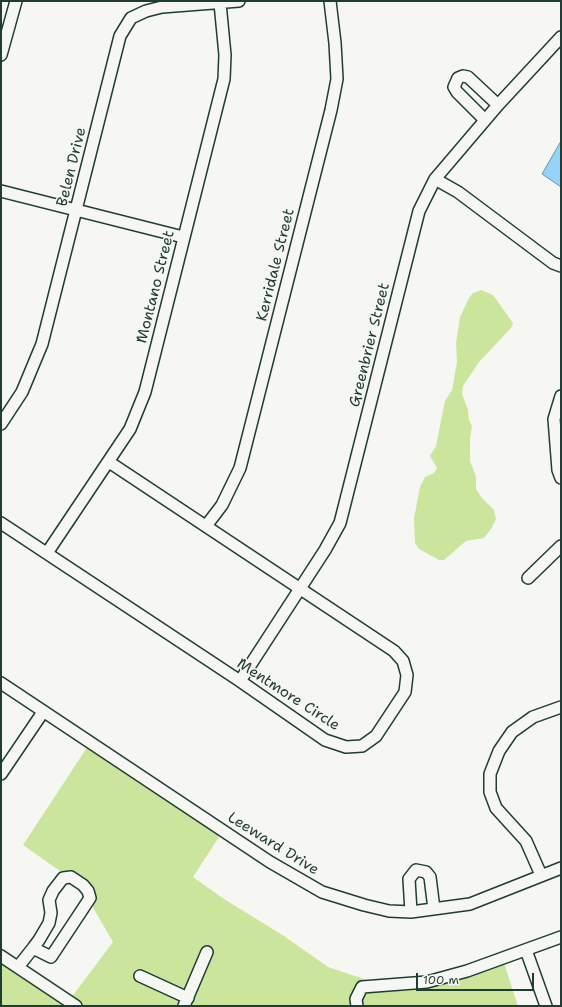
<!DOCTYPE html>
<style>
body{margin:0}
#map{position:relative;width:562px;height:1007px;overflow:hidden;background:#f6f6f2;font-family:"Shantell Sans",sans-serif}
canvas{display:block}
.frame{position:absolute;inset:0;border:2px solid #1f3d34;pointer-events:none}
.scale{position:absolute;left:416px;top:973px;width:118px;height:18px;box-sizing:border-box;border:2px solid #1f3d34;border-top:0;padding-left:5px;font-size:12px;line-height:14px;white-space:nowrap;color:#1f3d34;-webkit-text-stroke:3px #f6f6f2;paint-order:stroke}
</style>
<div id="map">
<canvas width="562" height="1007"></canvas>
<div class="frame"></div>
<div class="scale">100 m</div>
</div>
<script>
const g = document.querySelector('canvas').getContext('2d');
g.lineJoin = 'round';
function fillPath(path, color) { g.fillStyle = color; g.fill(path, 'evenodd'); }
const shape = rows => new Path2D(rows.map(r => 'M' + r).join(''));
function stroke(path, color, width, dash) { g.strokeStyle = color; g.lineWidth = width; g.lineCap = dash ? 'butt' : 'round'; g.setLineDash(dash || []); g.stroke(path); }
function label(font, color, halo, rows, align = 'center') {
  g.font = font + ' "Shantell Sans",sans-serif'; g.lineWidth = 3; g.setLineDash([]); g.textBaseline = 'middle'; g.strokeStyle = halo; g.fillStyle = color; for (const [text, x, y, turn = 0] of rows) {
    g.save(); g.translate(x, y); g.rotate((+turn || 0) * Math.PI / 180); g.textAlign = isNaN(turn) ? turn : align; if (halo) g.strokeText(text, 0, 0); g.fillText(text, 0, 0); g.restore();
  }
}
const green = shape([
 [481,290,493,295,513,323,511,328,479,362,463,386,462,394,468,410,469,420,472,426,470,438,470,461,476,477,476,489,482,498,494,510,496,519,491,529,484,538,466,541,444,560,439,560,419,549,415,543,414,518,420,487,425,477,434,473,437,468,430,456,436,446,445,401,452,390,457,362,456,343,460,317,469,298,473,293],
 [88,746,221,834,193,877,224,899,284,936,328,967,379,984,440,979,502,957,518,1006,83,1006,71,998,113,942,80,885,23,845],
 [1,961,69,1006,1,1006]
]);
const water = shape([
 [561,141,561,187,542,174,561,141]
]);
const minor = shape([
 [1,55,16,1],
 [485,120,457,92,454,87,458,78,463,76,468,77,498,105],
 [435,179,458,192,553,263,561,266],
 [1,191,183,237],
 [561,396,554,419,558,470,561,478],
 [1,424,22,392,42,344,120,36,131,18,146,11,162,7,239,1],
 [1,523,240,681,325,740,346,747,362,746,376,736,405,692,407,675,403,661,394,651,109,462],
 [206,526,222,505,240,468,331,110,337,79,335,43,330,1],
 [47,553,130,429,145,392,224,79,225,55,220,3],
 [528,578,561,546],
 [240,681,325,550,340,523,419,211,435,179,498,105,561,37],
 [1,683,270,862,322,892,364,905,389,911,411,912,470,904,561,868],
 [1,774,43,712],
 [541,875,526,841,496,808,490,792,490,774,499,751,512,732,533,717,561,707],
 [411,912,409,879,416,870,426,872,430,877,434,909],
 [526,950,546,1006],
 [1,956,76,1006],
 [18,967,33,948,39,940,49,923,51,913,49,900,53,891,63,878,71,877,83,885,88,891,90,898,51,957,33,948],
 [140,976,188,998],
 [184,1006,207,952],
 [357,1006,356,999,362,987,427,982,467,971,561,937]
]);
const streetNames = [
 ["Belen Drive",72,167,-76],
 ["Kerridale Street",276,265,-76],
 ["Montano Street",156,287,-76],
 ["Greenbrier Street",370,345,-76],
 ["Mentmore Circle",288,695,33],
 ["Leeward Drive",273,844,32]
];
fillPath(green, '#cbe69c');
fillPath(water, '#95d4f6');
stroke(water, '#6698a8', 1);
stroke(minor, '#1f3d34', 14);
stroke(minor, '#f6f6f2', 11);
label('15px', '#1f3d34', '#f6f6f2', streetNames);
</script>
